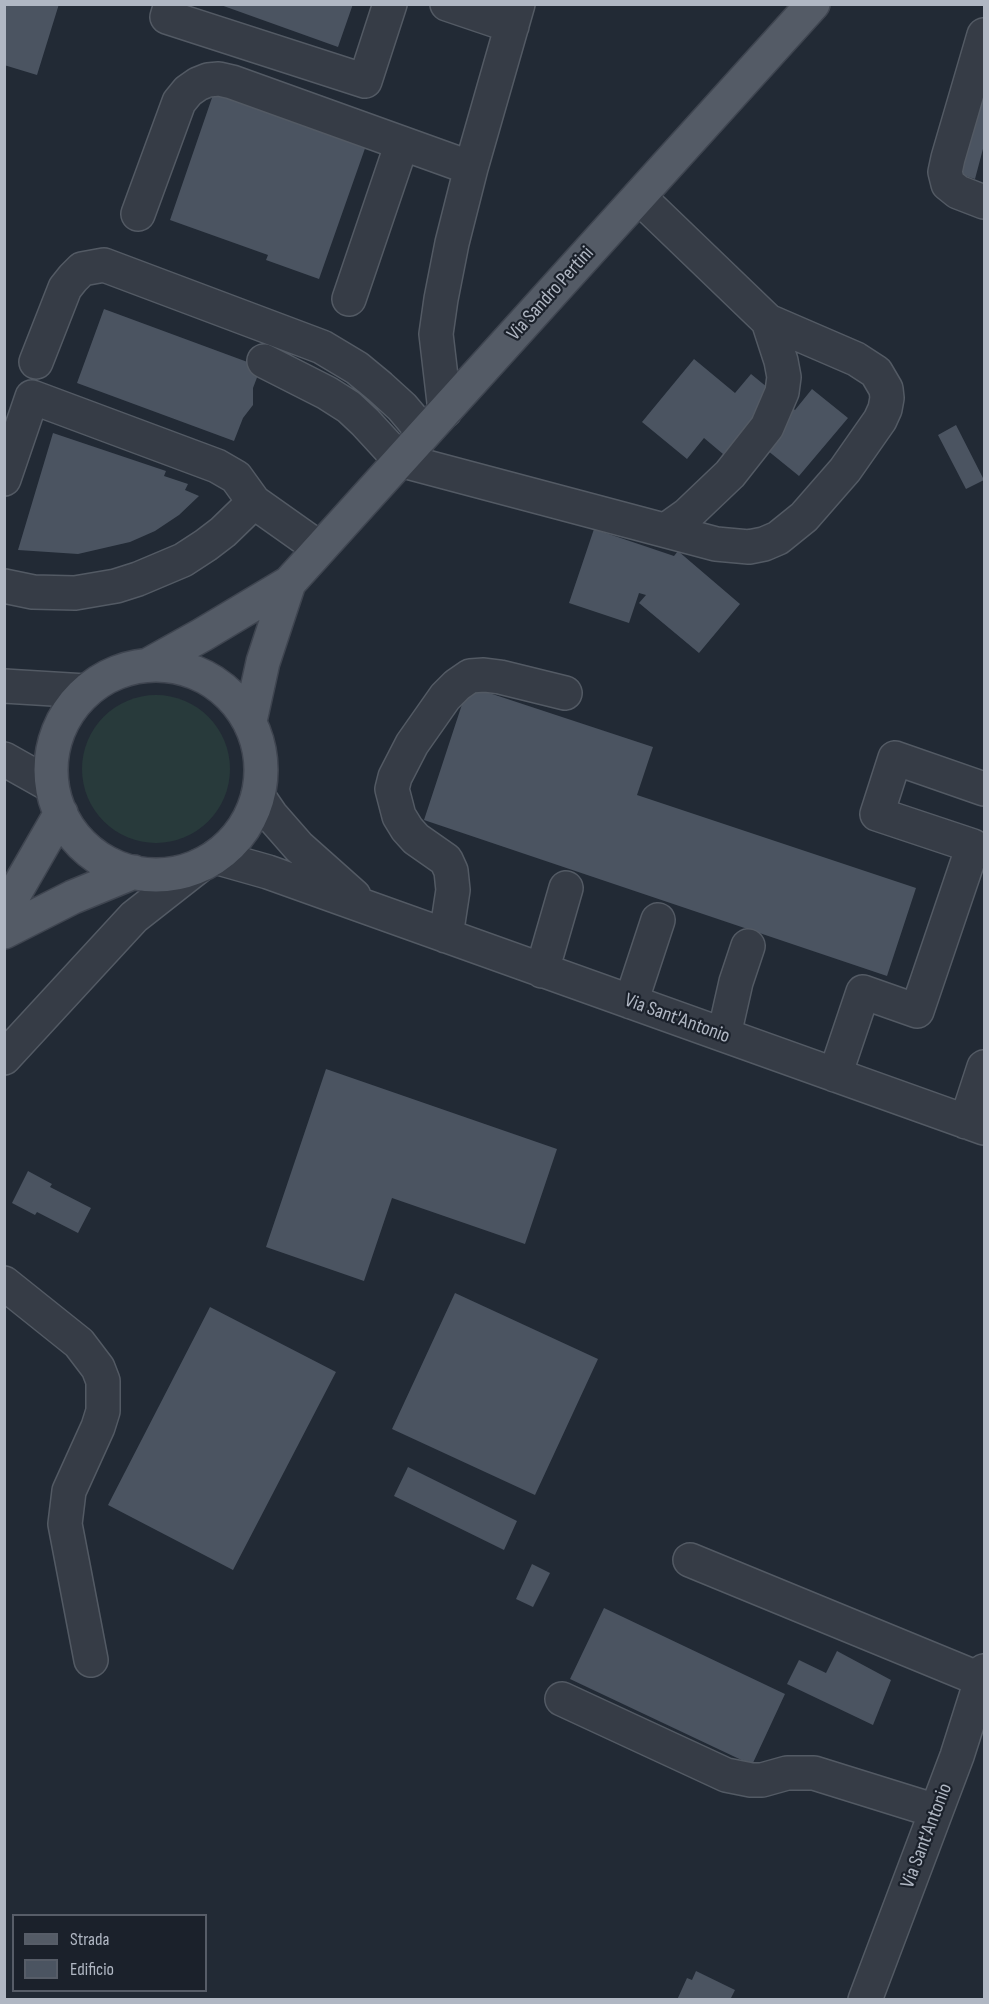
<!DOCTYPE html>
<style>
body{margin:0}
#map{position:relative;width:989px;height:2004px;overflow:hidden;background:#222a35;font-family:"Sofia Sans Condensed",sans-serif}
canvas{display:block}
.frame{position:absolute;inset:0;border:6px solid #b0b7c3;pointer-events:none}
.legend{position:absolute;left:12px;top:1914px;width:195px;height:78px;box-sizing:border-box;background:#1b212b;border:2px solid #575d68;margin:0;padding:8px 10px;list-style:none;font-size:18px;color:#b0b7c3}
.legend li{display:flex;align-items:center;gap:12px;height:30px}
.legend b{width:30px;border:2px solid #575d68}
</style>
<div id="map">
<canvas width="989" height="2004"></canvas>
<div class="frame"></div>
<ul class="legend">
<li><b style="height:8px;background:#545b66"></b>Strada</li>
<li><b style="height:16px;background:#4b5461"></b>Edificio</li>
</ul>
</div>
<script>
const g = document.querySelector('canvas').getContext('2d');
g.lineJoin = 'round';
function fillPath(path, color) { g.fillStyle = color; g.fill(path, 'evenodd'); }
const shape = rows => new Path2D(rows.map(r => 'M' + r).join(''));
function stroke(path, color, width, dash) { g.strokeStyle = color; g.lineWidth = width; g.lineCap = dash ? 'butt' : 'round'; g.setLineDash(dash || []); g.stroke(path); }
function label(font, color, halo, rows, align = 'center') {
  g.font = font + ' "Sofia Sans Condensed",sans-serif'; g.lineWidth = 4.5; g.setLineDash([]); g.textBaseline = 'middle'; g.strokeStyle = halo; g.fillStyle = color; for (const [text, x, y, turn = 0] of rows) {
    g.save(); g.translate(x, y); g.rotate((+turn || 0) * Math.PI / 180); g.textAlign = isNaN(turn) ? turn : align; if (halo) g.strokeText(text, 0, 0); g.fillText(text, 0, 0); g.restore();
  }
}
const green = shape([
 '82 769a74 74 0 1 1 148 0a74 74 0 1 1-148 0Z'
]);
const building = shape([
 [4,4,59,4,37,75,4,65],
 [218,4,353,4,338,47],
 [984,59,984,145,975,179,952,172],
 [215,89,369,137,319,279,266,260,268,255,170,220],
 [104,309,261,367,253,388,253,405,243,418,234,441,77,383],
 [694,359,735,393,751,374,795,410,812,389,848,418,799,476,762,446,742,470,704,438,687,459,642,422],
 [956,425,984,480,966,489,938,435],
 [53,433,166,471,164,476,188,484,185,490,199,496,179,515,155,531,130,542,78,554,18,550],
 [594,529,674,556,678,551,740,604,699,653,639,603,646,595,639,593,629,623,569,603],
 [468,686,653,747,637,795,916,888,887,976,424,820],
 [326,1069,557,1149,525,1244,392,1198,364,1281,266,1247],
 [28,1171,52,1184,50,1187,91,1208,78,1233,37,1212,35,1215,12,1203],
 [455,1293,598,1359,535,1495,392,1429],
 [210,1307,336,1372,233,1570,108,1505],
 [408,1467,517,1521,504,1550,394,1496],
 [532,1564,550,1573,533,1607,516,1599],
 [604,1608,785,1694,752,1765,570,1679],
 [837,1651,891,1680,873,1725,787,1684,799,1660,826,1673],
 [696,1971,735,1990,730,2000,677,2000,687,1978,692,1980]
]);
const minor = shape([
 [171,4,167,17,365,81,390,4],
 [447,4,512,26],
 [984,35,948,158,945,172,948,184,958,192,984,202],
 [138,214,179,102,188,91,198,84,208,80,219,79,232,82,471,168],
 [349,299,402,143],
 [264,361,327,393,349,407,365,422,400,460,716,544,749,547,764,544,778,538,804,517,845,470,880,420,885,409,887,398,886,389,876,372,856,359,768,321,639,197],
 [36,362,65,288,73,278,82,269,104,265,322,347,357,368,380,387,402,407,424,433],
 [445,411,436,334,441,299,452,243,471,168,518,4],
 [4,479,32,397,217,466,236,477,254,502,223,532,206,545,183,560,138,579,116,586,75,593,33,592,4,586],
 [254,502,319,548],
 [666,530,687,515,730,474,767,427,782,392,784,377,781,361,768,321],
 [4,686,86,691],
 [4,759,52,786],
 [258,796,271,815,299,847,354,896],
 [215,857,268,872,984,1128],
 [446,936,453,890,451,871,446,860,416,839,407,829,399,816,392,789,395,777,412,744,445,697,457,685,470,676,484,675,500,677,565,693],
 [542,971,566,888],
 [631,1002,658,920],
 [724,1035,736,982,748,946],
 [4,1058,134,917,199,866],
 [835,1075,863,992,917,1011,973,846,877,814,895,758,984,789],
 [966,1122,984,1067],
 [4,1283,79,1343,98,1368,103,1381,103,1411,98,1427,69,1491,65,1524,91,1660],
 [690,1560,982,1680],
 [562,1699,726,1775,751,1780,762,1780,787,1773,814,1773,936,1811],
 [865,2000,957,1756,984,1671]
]);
const major = shape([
 [150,664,202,635,289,583,813,4],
 '51 770a105 105 0 1 1 210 0a105 105 0 1 1-210 0Z',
 [250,721,263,662,289,583],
 [4,912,61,813],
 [4,932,73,897,134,872]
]);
const streetNames = [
 ["Via Sandro Pertini",551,294,-48],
 ["Via Sant'Antonio",677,1019,20],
 ["Via Sant'Antonio",927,1836,-69]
];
fillPath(green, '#283a3b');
fillPath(building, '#4b5461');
stroke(minor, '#535a64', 36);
stroke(major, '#3f4550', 36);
stroke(minor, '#363c46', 33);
stroke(major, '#545b66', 33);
label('20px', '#b0b7c3', '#1b212b', streetNames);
</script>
